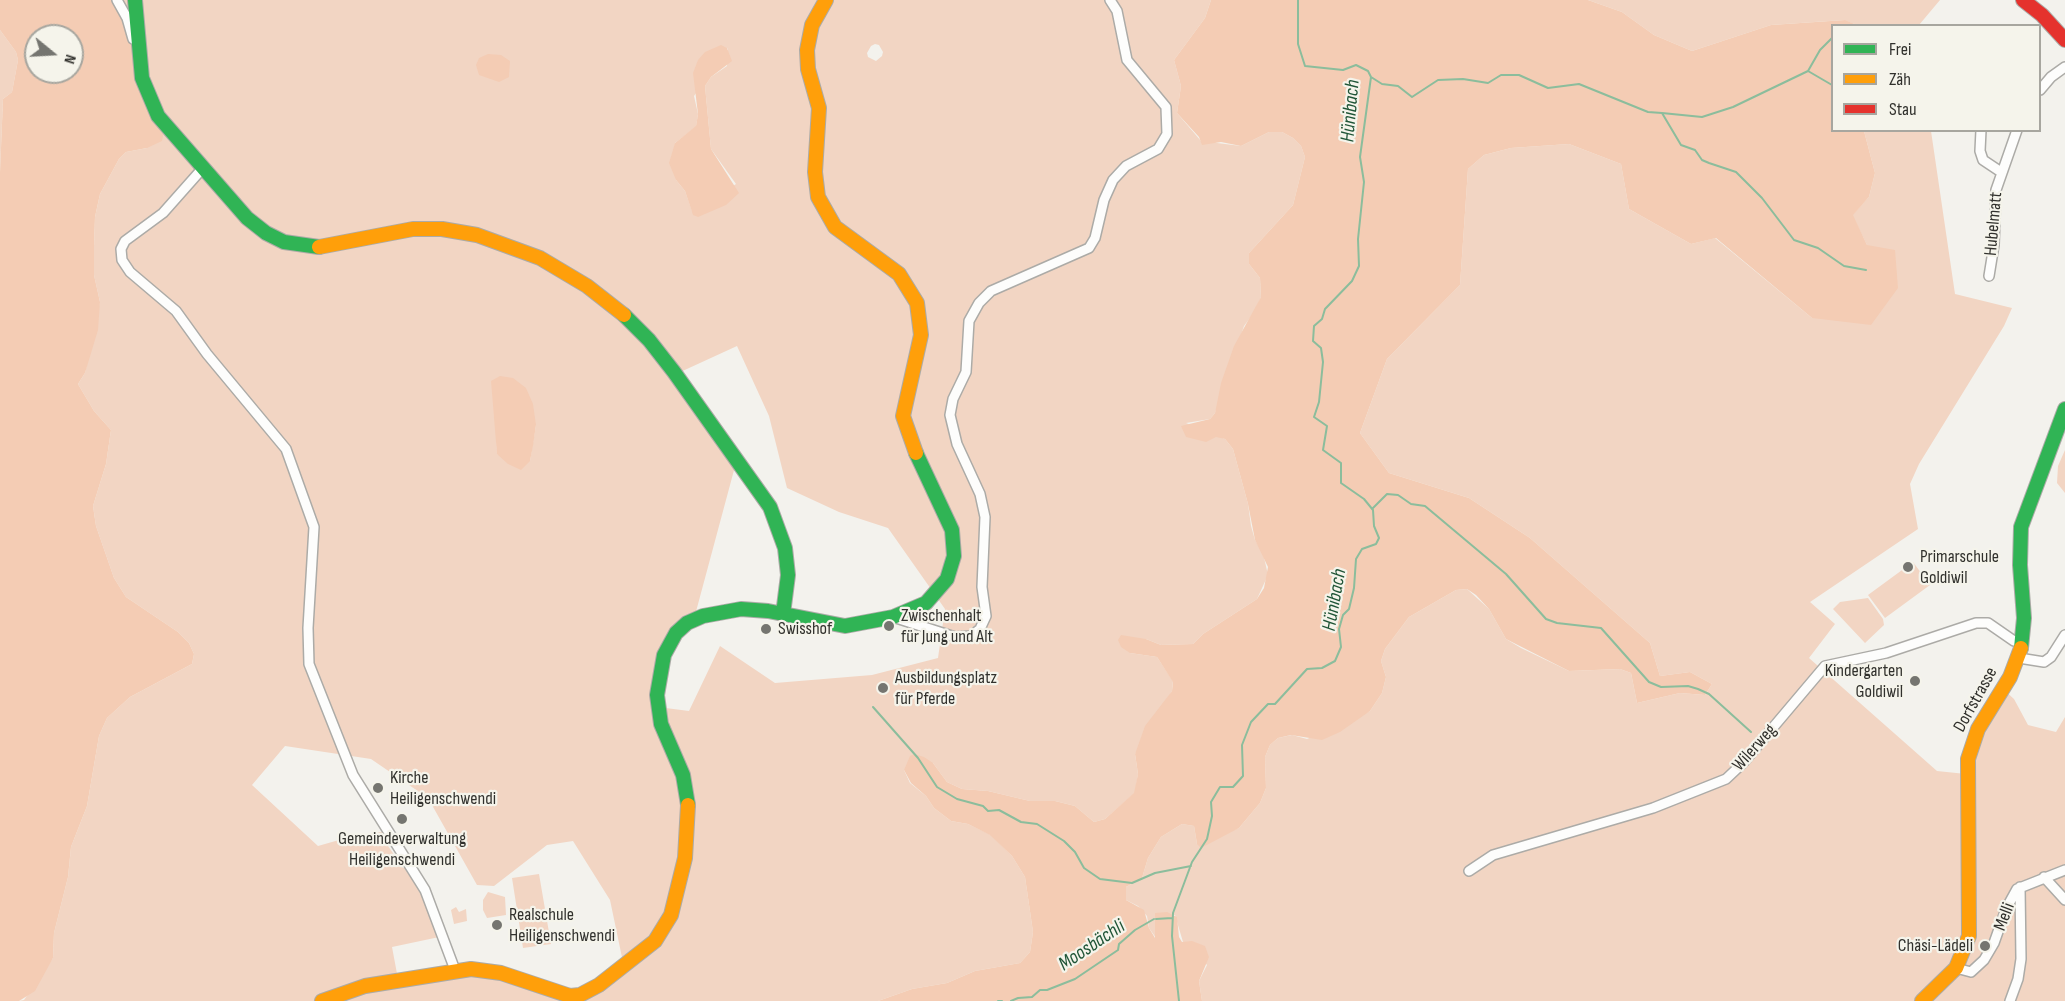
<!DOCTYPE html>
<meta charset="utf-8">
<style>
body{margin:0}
#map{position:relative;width:2065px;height:1001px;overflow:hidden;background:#f3f2ed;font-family:"Sofia Sans Condensed",sans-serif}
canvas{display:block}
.legend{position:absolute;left:1831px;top:24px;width:210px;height:108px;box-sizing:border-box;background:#f5f4eb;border:2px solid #a7a69f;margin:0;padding:8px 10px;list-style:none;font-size:18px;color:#31312d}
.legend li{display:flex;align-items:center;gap:12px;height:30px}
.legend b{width:30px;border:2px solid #a7a69f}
.north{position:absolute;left:24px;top:24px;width:60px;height:60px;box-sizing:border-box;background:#f5f4eb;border:2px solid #a7a69f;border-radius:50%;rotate:108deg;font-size:16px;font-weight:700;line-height:24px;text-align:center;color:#31312d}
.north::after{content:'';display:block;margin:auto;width:21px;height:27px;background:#757570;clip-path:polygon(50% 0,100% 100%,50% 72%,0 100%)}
</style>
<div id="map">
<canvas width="2065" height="1001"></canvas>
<ul class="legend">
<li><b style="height:8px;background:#30b455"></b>Frei</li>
<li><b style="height:8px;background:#ff9f0a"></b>Zäh</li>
<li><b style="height:8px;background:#e5322d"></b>Stau</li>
</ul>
<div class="north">N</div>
</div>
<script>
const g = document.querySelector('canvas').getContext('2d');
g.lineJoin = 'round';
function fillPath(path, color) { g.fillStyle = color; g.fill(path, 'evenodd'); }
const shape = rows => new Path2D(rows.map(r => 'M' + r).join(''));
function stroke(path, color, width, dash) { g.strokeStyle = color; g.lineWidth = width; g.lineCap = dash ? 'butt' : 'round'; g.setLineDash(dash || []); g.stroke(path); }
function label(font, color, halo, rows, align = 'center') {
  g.font = font + ' "Sofia Sans Condensed",sans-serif'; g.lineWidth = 4.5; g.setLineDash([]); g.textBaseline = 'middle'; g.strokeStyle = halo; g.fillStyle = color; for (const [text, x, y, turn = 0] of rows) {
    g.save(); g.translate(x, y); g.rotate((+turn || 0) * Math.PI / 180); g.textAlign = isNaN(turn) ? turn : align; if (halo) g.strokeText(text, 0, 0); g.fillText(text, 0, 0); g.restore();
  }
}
const green = shape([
 [117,0,1211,0,1205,18,1174,60,1181,86,1177,113,1201,141,1241,146,1269,132,1282,132,1293,138,1301,146,1305,157,1293,205,1249,253,1249,264,1260,278,1261,297,1256,310,1244,326,1215,413,1210,419,1186,423,1225,439,1233,449,1248,504,1251,526,1255,540,1263,553,1268,575,1257,599,1203,634,1193,644,1161,645,1146,639,1130,653,1157,657,1173,681,1172,691,1135,754,1138,774,1135,793,1105,819,1094,822,1075,806,1055,801,1030,801,988,791,962,789,947,782,933,763,904,770,910,783,926,796,934,808,951,821,968,824,991,835,1012,856,1025,877,1033,932,1030,952,1020,963,975,971,947,983,912,989,878,1001,19,1001,24,1000,53,958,54,933,68,877,71,847,87,806,99,736,107,718,130,697,192,664,194,654,189,643,178,632,126,597,114,578,96,526,93,506,106,464,111,430,94,411,78,384,85,373,100,302,94,275,94,246,95,217,100,194,119,159,126,152,147,148],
 [875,44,879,45,883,52,882,56,876,61,868,57,867,53,871,46],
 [728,48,727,66,711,77,705,86,711,149,736,184,692,211,685,191,676,180,675,143,696,127,698,114,694,96],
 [737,346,769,416,787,488,839,512,888,528,945,609,938,658,872,675,775,683,720,646,689,711,658,707,671,639,694,619,737,459,676,374],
 [496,422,536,425,530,461,497,454],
 [285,746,371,759,428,798,477,885,494,886,547,845,573,841,610,900,624,967,565,995,459,969,398,979,392,947,444,936,411,867,403,868,386,843,393,838,388,831,353,836,318,846,252,785],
 [1588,0,1940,0,1919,25,1857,25,1844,20,1771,25,1692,51,1654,35,1622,12],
 [0,30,16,52,18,60,12,92,3,99,0,172],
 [1864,131,1931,131,1955,294,2012,308,2004,326,1919,464,1910,484,1918,529,1810,602,1835,624,1809,658,1937,771,1966,774,1968,759,2003,689,2014,699,2028,725,2056,732,2065,717,2065,1001,1202,1001,1199,981,1207,965,1187,943,1183,942,1175,915,1155,913,1156,938,1149,928,1147,916,1138,906,1126,900,1126,887,1142,878,1148,858,1161,837,1182,824,1194,826,1197,844,1239,828,1260,803,1266,788,1265,757,1270,745,1278,738,1292,735,1307,739,1370,711,1382,693,1386,677,1381,661,1385,649,1409,617,1456,590,1467,589,1489,609,1506,639,1521,648,1569,671,1620,669,1631,673,1637,703,1680,693,1705,695,1712,684,1690,672,1660,676,1650,643,1530,538,1469,498,1389,473,1360,433,1387,359,1460,285,1468,169,1484,155,1511,148,1569,144,1621,164,1629,209,1691,244,1715,238,1812,318,1867,245,1852,215,1869,197,1875,173],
 [2065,450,2065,493,2057,483,2058,466],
 [1913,562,1930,585,1885,618,1868,595],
 [1868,598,1883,619,1884,625,1865,643,1833,609,1840,602],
 [539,874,551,944,523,948,512,878],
 [488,892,505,897,506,915,487,918,483,910,483,900],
 [456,907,459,912,466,909,467,921,454,924,451,910]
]);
const forest = shape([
 [0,0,117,0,165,126,162,141,147,148,126,152,119,159,100,194,95,217,94,246,94,275,100,302,98,330,85,373,78,384,94,411,111,430,106,464,93,506,96,526,114,578,126,597,178,632,189,643,194,654,192,664,130,697,107,718,99,736,87,806,71,847,68,877,54,933,53,958,35,991,19,1001,0,1001,0,172,3,99,12,92,18,60,16,52,0,30],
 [36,36,72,36,72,72,36,72],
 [1211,0,1588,0,1622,12,1654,35,1692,51,1771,25,1845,20,1857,25,1832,26,1832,130,1864,131,1875,173,1869,197,1853,215,1867,245,1895,250,1898,288,1871,325,1812,318,1716,238,1691,244,1629,209,1621,164,1569,144,1511,148,1484,155,1468,169,1460,285,1387,359,1360,433,1389,473,1469,498,1530,538,1650,643,1660,676,1690,672,1712,684,1705,695,1680,693,1637,703,1631,673,1620,669,1569,671,1506,639,1489,609,1476,595,1467,589,1456,590,1409,617,1385,649,1381,661,1386,677,1382,693,1370,711,1340,732,1322,740,1291,735,1278,738,1270,745,1265,757,1266,788,1260,803,1239,828,1201,848,1197,844,1194,826,1182,824,1161,837,1148,858,1142,878,1126,887,1126,900,1144,910,1149,928,1155,938,1155,913,1167,912,1177,917,1179,937,1182,942,1192,941,1205,946,1209,957,1199,981,1202,1001,878,1001,912,989,947,983,975,971,1020,963,1030,952,1033,932,1025,877,1012,856,990,835,968,824,951,821,934,808,926,796,911,783,904,770,910,756,914,754,924,757,933,763,947,782,962,789,988,791,1030,801,1055,801,1075,806,1094,822,1105,819,1134,793,1138,774,1135,754,1145,726,1172,691,1173,682,1157,657,1130,653,1121,647,1118,640,1121,635,1146,639,1161,645,1193,644,1203,634,1257,599,1264,588,1268,567,1255,540,1248,504,1233,449,1225,439,1216,437,1206,442,1186,437,1181,426,1210,419,1215,413,1221,383,1234,346,1261,297,1260,278,1249,264,1249,253,1293,205,1305,157,1301,146,1293,138,1282,132,1269,132,1241,146,1221,142,1202,145,1199,137,1177,113,1181,86,1174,60,1205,18],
 [721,45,727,48,732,61,711,77,705,86,711,149,739,193,726,205,698,217,693,215,685,191,676,180,669,163,675,143,696,126,698,114,693,73,698,60,705,52],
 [488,54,501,55,510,61,509,77,499,82,479,75,476,65,479,58],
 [500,376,513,378,526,388,533,404,536,425,533,446,530,461,521,470,508,464,497,454,491,381]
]);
const stream = shape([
 [1808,71,1832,85],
 [1371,77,1382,84,1398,86,1412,97,1438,80,1463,79,1488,83,1501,75,1519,75,1548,88,1579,84,1648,112,1662,113,1681,145,1695,150,1702,160,1709,163,1736,172,1762,198,1794,240,1818,248,1844,266,1866,270],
 [1662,113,1702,117,1733,107,1808,71,1820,50,1832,38],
 [1372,509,1387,494,1398,495,1411,504,1425,506,1506,574,1546,619,1557,623,1601,628,1649,682,1661,687,1688,686,1698,689,1709,694,1751,732],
 [873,707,918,758,937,787,957,799,983,806,988,811,999,810,1021,822,1037,824,1064,841,1075,852,1084,868,1100,879,1132,883,1155,873,1191,866],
 [1156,919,1172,918],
 [998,1001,1002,1001],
 [1011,1001,1018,998,1032,997,1040,990,1047,990,1075,979,1118,950,1119,944,1135,930,1154,919],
 [1179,1001,1172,936,1173,913,1192,862,1207,839,1212,816,1211,802,1220,787,1233,787,1243,776,1242,745,1251,722,1268,704,1275,704,1307,669,1322,668,1335,661,1341,647,1339,629,1343,615,1349,609,1354,588,1356,559,1362,549,1376,544,1379,538,1374,526,1373,510,1364,499,1341,483,1341,463,1323,450,1327,426,1314,417,1319,402,1323,362,1321,348,1313,341,1314,326,1322,319,1325,309,1352,281,1359,266,1358,239,1364,182,1360,157,1371,77,1368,71,1356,65,1343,70,1305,66,1298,44,1298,0]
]);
const street = shape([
 [117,0,127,18,133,39],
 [2040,90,2051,77,2065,67],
 [1981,130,1980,151,1983,160,2001,172],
 [202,169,163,213,125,241,121,249,122,260,130,272,176,311,207,354,286,449,314,527,308,628,309,664,353,775,425,890,455,970],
 [1989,276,1994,245,1996,190,2017,130],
 [893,617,955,637,971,636,980,629,986,616,982,587,985,517,980,494,957,444,950,415,953,399,966,372,969,321,979,303,991,291,1089,248,1095,238,1104,200,1113,180,1126,166,1158,149,1167,134,1166,107,1127,60,1117,11,1110,0],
 [2019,658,2044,662,2051,657,2065,635],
 [1469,871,1493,855,1653,808,1726,779,1743,763,1825,666,1886,653,1976,623,1988,623,2014,641,2022,641],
 [2044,877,2065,900],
 [1956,968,1971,972,1984,960,1994,943,2006,909,2017,889,2065,870],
 [2010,1001,2018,979,2021,959,2020,887]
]);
const fast = shape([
 [135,0,142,78,158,116,247,218,266,233,284,242,319,247],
 [624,315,649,340,674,372,770,507,785,548,788,575,783,614],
 [2021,648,2024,618,2020,565,2021,527,2065,409],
 [688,805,683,775,661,724,657,695,664,655,676,633,687,623,703,616,741,609,768,611,845,626,893,617,926,603,947,579,954,556,952,530,916,453]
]);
const slow = shape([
 [826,0,812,25,807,50,808,69,819,108,815,172,818,197,835,227,899,274,917,303,921,335,903,416,916,453],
 [319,247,413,229,442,229,477,235,540,258,587,286,624,315],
 [322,1001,365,986,471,969,501,973,570,996,580,995,599,985,655,941,671,915,685,858,688,805],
 [1922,1001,1956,968,1969,936,1968,759,1978,729,2010,677,2021,648]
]);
const jam = shape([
 [2023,0,2042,15,2065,40]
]);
const markers = [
 [1908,567,6,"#757570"],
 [889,626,6,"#757570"],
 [766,629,6,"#757570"],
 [1915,681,6,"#757570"],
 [883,688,6,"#757570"],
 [378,788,6,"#757570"],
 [402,819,6,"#757570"],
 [497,925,6,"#757570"],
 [1985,946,6,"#757570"]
];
const streetNames = [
 ["Hubelmatt",1994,224,-85],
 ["Dorfstrasse",1976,700,-61],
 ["Wilerweg",1755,748,-48],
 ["Melli",2005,917,-69]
];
const poiNames = [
 ["Primarschule",1920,557],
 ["Goldiwil",1920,578],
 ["Zwischenhalt",901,616],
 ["für Jung und Alt",901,637],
 ["Swisshof",778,629],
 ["Kindergarten",1903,671,"right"],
 ["Goldiwil",1903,692,"right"],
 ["Ausbildungsplatz",895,678],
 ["für Pferde",895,699],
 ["Kirche",390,778],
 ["Heiligenschwendi",390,799],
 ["Gemeindeverwaltung",402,839,"center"],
 ["Heiligenschwendi",402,860,"center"],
 ["Realschule",509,915],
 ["Heiligenschwendi",509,936],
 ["Chäsi-Lädeli",1973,946,"right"]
];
const waterNames = [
 ["Hünibach",1351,111,-85],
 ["Hünibach",1335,600,-80],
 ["Moosbächli",1092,946,-34]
];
fillPath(green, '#f2d5c3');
fillPath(forest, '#f4ccb4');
stroke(stream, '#8bbd9c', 2);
stroke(street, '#acaba7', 12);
stroke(fast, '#acaba7', 16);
stroke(slow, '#acaba7', 16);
stroke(jam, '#acaba7', 16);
stroke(street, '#fdfdfc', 9);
stroke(fast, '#30b455', 14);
stroke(slow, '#ff9f0a', 14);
stroke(jam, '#e5322d', 14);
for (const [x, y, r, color] of markers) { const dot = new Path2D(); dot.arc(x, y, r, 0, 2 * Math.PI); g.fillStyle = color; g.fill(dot); stroke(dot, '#f5f4eb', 2); }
label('18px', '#31312d', '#f5f4eb', streetNames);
label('18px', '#31312d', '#f5f4eb', poiNames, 'left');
label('italic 20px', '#205537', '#f5f4eb', waterNames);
</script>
